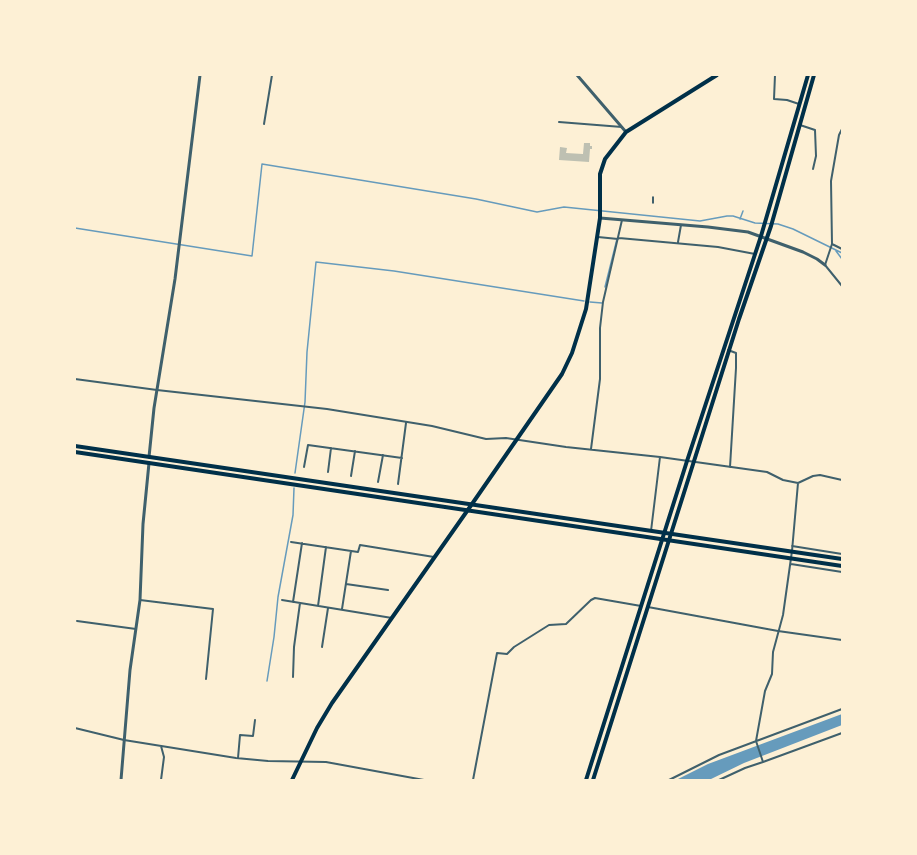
<!DOCTYPE html>
<style>
body{margin:0}
#map{position:relative;width:917px;height:855px;overflow:hidden;background:#fdf0d5;font-family:Inter,sans-serif}
canvas{display:block}
.frame{position:absolute;inset:0;border:76px solid #fdf0d5;pointer-events:none}
</style>
<div id="map">
<canvas width="917" height="855"></canvas>
<div class="frame"></div>
</div>
<script>
const g = document.querySelector('canvas').getContext('2d');
g.lineJoin = 'round';
function fillPath(path, color) { g.fillStyle = color; g.fill(path, 'evenodd'); }
const shape = rows => new Path2D(rows.map(r => 'M' + r).join(''));
function stroke(path, color, width, dash) { g.strokeStyle = color; g.lineWidth = width; g.lineCap = dash ? 'butt' : 'round'; g.setLineDash(dash || []); g.stroke(path); }
const water = shape([
 [842,714,842,725,744,763,709,780,676,780,708,764]
]);
const stream = shape([
 [740,219,743,211],
 [75,228,252,256,262,164,476,199,537,212,564,207,700,221,727,216,733,216,755,223,778,224,793,229,842,253],
 [836,251,842,259],
 [605,287,617,239],
 [590,302,602,303],
 [295,473,305,402,307,352,316,262,394,271,584,301],
 [267,681,274,637,278,597,293,515,294,488]
]);
const building = shape([
 [584,143,590,143,590,146,592,146,592,149,590,149,589,162,559,160,560,147,567,148,566,153,583,154]
]);
const path = shape([
 [653,203,653,197]
]);
const minor = shape([
 [775,75,774,99,787,100,799,104],
 [559,122,622,127],
 [264,124,272,75],
 [800,125,815,130,816,156,813,169],
 [842,129,839,135,831,181,832,244,825,265,842,286],
 [598,237,618,239],
 [619,238,718,247,755,254],
 [678,242,681,225],
 [832,244,842,249],
 [728,350,736,353,736,368,730,467],
 [75,379,157,390,327,409,432,426,486,439,506,438,566,447,660,457,767,472,783,480,798,483,813,476,820,475,842,480],
 [591,449,600,379,600,328,603,302,622,220],
 [304,467,308,445,402,458],
 [328,472,331,448],
 [351,476,355,451],
 [378,482,383,455],
 [398,484,406,423],
 [651,531,660,457],
 [291,542,358,552,360,545,434,557],
 [792,546,842,554],
 [791,564,842,572],
 [346,584,388,590],
 [140,600,213,609,206,679],
 [282,600,392,618],
 [293,602,302,543],
 [318,606,326,547],
 [648,607,778,631,842,640],
 [342,609,351,551],
 [77,621,136,629],
 [322,647,328,608],
 [293,677,294,647,300,603],
 [75,728,124,740,236,758,268,761,326,762,424,780],
 [238,758,240,735,253,736,255,720],
 [763,762,842,733],
 [161,780,164,757,161,746],
 [473,780,497,653,507,654,514,647,549,625,566,624,591,600,595,598,641,606],
 [669,780,719,755,842,709],
 [719,780,745,768,763,762,756,741,765,691,772,674,773,652,783,615,792,551,798,483]
]);
const tertiary = shape([
 [577,75,626,132],
 [600,218,708,227,748,232,803,252,817,259,825,265],
 [149,457,154,408,175,279,200,75],
 [121,780,130,670,140,600,143,524,149,463]
]);
const secondary = shape([
 [75,446,842,559],
 [75,452,842,566],
 [292,780,317,728,332,703,472,504,562,374,572,353,586,309,600,218,600,174,605,159,626,132,717,75]
]);
const primary = shape([
 [586,780,687,461,761,236,808,75],
 [593,780,739,319,771,226,814,75]
]);
fillPath(water, '#669bbc');
stroke(stream, '#669bbc', 1.5);
fillPath(building, '#bec0b2');
stroke(path, '#003049', 1.5);
stroke(minor, '#3f606c', 2);
stroke(tertiary, '#3f606c', 3);
stroke(secondary, '#003049', 4);
stroke(primary, '#003049', 4);
</script>
